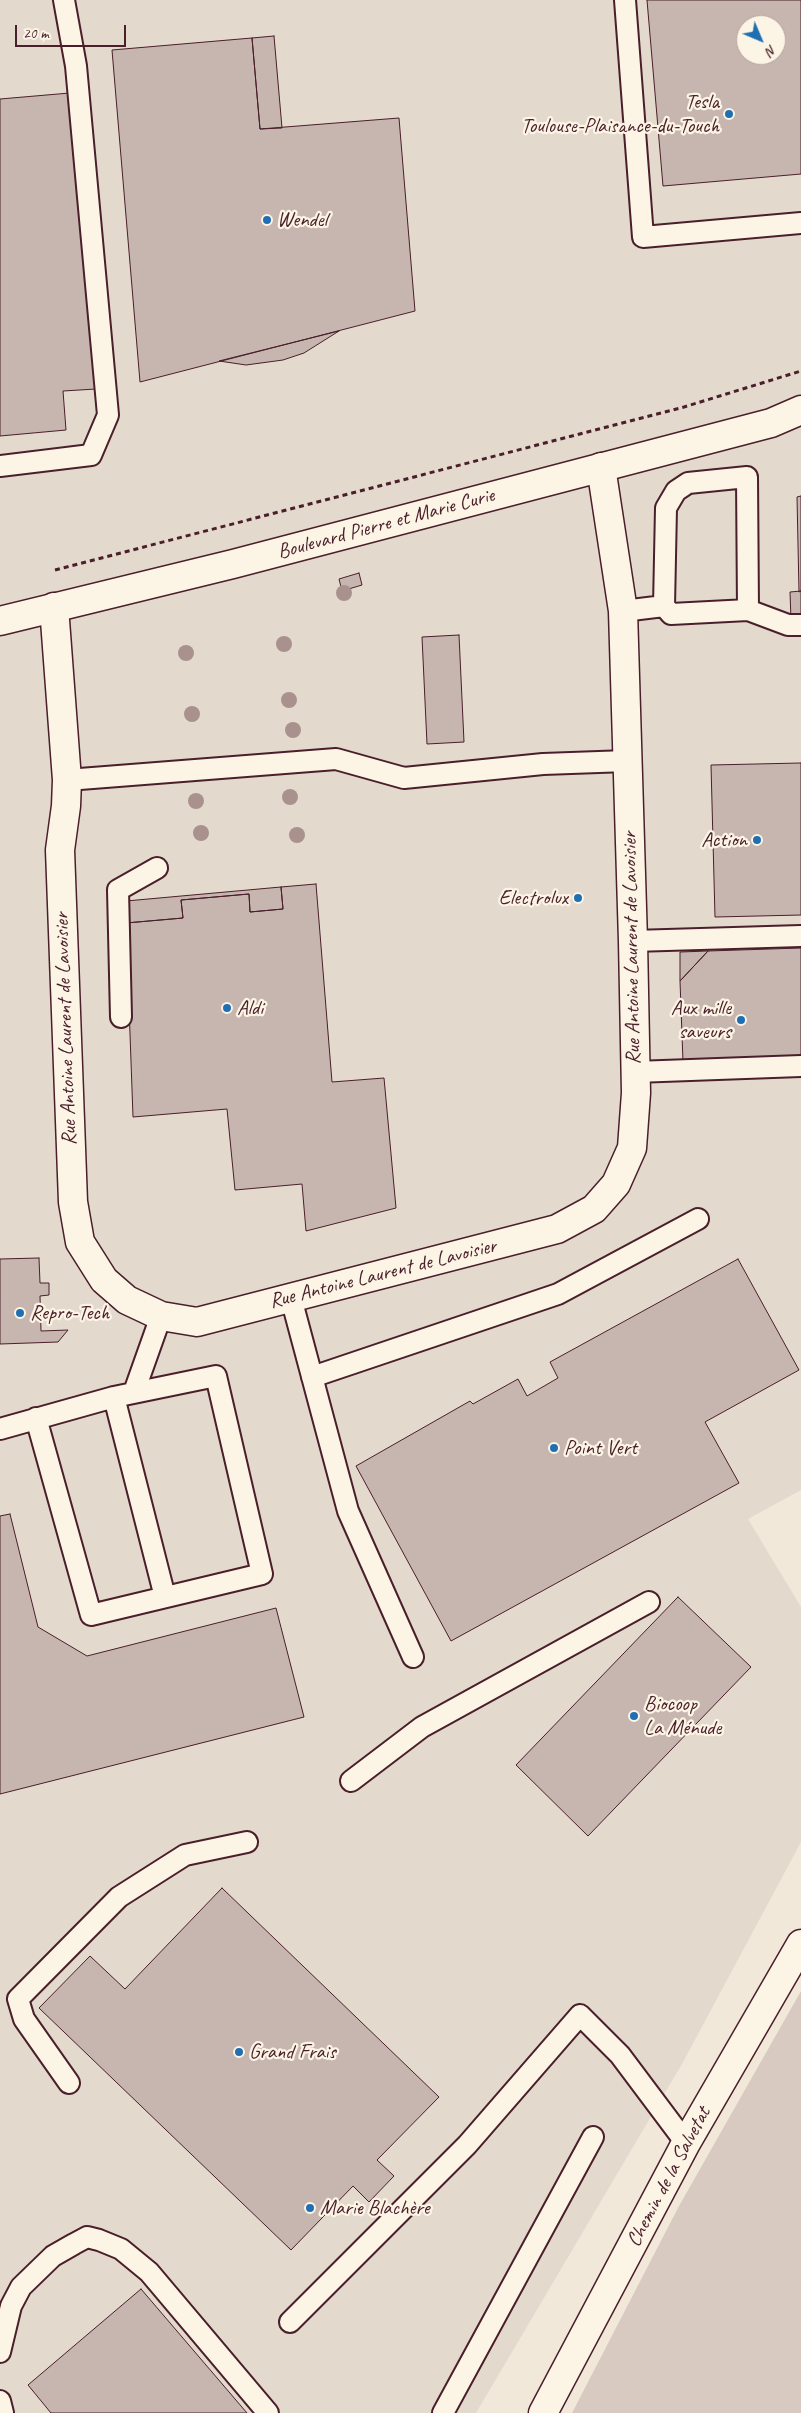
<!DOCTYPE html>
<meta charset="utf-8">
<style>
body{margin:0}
#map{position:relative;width:801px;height:2413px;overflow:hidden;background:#f1e8da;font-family:Caveat,sans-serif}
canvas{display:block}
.north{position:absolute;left:736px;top:15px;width:50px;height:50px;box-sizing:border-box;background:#fcf5e5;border:1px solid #b59f9b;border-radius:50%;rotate:135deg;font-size:14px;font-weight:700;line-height:20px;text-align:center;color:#4a1f2b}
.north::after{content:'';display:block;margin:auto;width:18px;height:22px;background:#1f6fb2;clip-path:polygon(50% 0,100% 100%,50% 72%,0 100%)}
.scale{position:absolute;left:15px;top:25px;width:111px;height:22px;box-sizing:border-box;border:2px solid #4a1f2b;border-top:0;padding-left:6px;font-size:15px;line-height:18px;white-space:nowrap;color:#4a1f2b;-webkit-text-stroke:4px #fcf5e5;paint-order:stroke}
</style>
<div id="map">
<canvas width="801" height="2413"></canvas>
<div class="north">N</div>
<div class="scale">20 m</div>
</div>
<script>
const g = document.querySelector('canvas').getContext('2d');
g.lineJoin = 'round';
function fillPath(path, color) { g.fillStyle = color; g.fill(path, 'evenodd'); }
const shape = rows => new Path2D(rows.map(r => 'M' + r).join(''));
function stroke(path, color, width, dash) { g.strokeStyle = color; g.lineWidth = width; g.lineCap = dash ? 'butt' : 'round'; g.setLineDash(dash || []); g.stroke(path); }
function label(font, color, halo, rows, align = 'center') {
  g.font = font + ' Caveat,sans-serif'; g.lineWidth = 4.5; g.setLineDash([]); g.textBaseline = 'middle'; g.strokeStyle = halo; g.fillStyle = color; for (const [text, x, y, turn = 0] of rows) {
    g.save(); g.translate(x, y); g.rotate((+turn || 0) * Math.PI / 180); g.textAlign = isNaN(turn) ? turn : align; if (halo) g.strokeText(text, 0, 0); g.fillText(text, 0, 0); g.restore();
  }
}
const built = shape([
 [0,0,801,0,801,1490,748,1519,801,1607,801,1842,682,2064,476,2413,0,2413],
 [746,25,776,25,776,55,746,55]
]);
const green = shape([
 [801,1991,801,2413,572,2413,679,2206]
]);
const building = shape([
 [647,0,801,0,801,174,663,186,647,0],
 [746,25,776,25,776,55,746,55,746,25],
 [274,36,282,128,260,129,252,38,274,36],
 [252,38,260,129,399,118,415,311,140,382,112,50,252,38],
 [70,93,96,389,63,391,66,430,0,436,0,99,70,93],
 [339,331,304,353,283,360,246,365,219,361,339,331],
 [801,496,801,591,799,592,797,497,801,496],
 [359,573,362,585,342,591,339,579,359,573],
 [801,591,801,619,791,620,790,592,801,591],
 [459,635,464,742,427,744,422,637,459,635],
 [801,763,801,915,715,917,711,765,801,763],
 [316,884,332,1082,384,1078,396,1208,306,1231,302,1184,235,1190,227,1109,133,1117,126,923,183,918,181,900,249,894,250,912,283,909,281,887,316,884],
 [281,887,283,909,250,912,249,894,181,900,183,918,126,923,126,901,281,887],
 [801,948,801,1058,683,1062,680,981,708,951,801,948],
 [708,951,680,981,680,952,708,951],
 [39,1258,40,1283,49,1283,49,1295,40,1296,41,1331,68,1330,58,1342,0,1344,0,1259,39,1258],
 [738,1259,799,1370,705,1422,739,1483,451,1641,356,1466,470,1401,473,1404,518,1379,527,1396,558,1378,550,1362,738,1259],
 [10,1514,38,1627,87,1656,276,1608,304,1717,0,1794,0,1516,10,1514],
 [678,1597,751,1667,588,1836,516,1765,678,1597],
 [222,1888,439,2097,377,2160,394,2176,369,2202,353,2186,291,2250,39,2008,90,1956,125,1989,222,1888],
 [141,2289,247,2413,51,2413,28,2385,141,2289]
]);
const path = shape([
 [55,570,684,407,801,371]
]);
const service = shape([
 [625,0,643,237,801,223],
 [0,466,91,455,108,415,76,66,64,0],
 [748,610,747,477,688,483,676,491,666,508,664,606,671,614,748,610,788,625,801,625],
 [623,611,664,606],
 [67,780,336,759,404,778,543,764,627,761],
 [633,941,801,936],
 [121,1017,118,890,157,868],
 [635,1072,801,1066],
 [291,1298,348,1511,413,1657],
 [312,1377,558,1294,698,1219],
 [134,1392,161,1316],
 [114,1397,165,1597],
 [0,1429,114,1397,216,1376,262,1574,91,1615,36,1418],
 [351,1781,422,1727,649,1602],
 [69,2083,24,2019,18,1999,119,1897,185,1855,247,1842],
 [290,2322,467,2145,580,2015,620,2055,686,2143],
 [0,2352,11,2306,21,2287,53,2256,74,2244,87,2237,99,2240,121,2249,149,2272,268,2413],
 [0,2401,3,2413],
 [443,2413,593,2137]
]);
const minor = shape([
 [54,607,67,780,66,806,60,850,73,1202,80,1242,104,1280,127,1300,161,1316,197,1322,557,1229,594,1209,616,1184,632,1148,636,1093,633,941,623,611,601,467]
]);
const tertiary = shape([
 [0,621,233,564,771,423,801,410]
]);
const secondary = shape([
 [543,2413,686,2143,801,1944]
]);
const trees = [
 [344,593],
 [284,644],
 [186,653],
 [289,700],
 [192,714],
 [293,730],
 [290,797],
 [196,801],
 [201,833],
 [297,835]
];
const markers = [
 [729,114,5,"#1f6fb2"],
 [267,220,5,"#1f6fb2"],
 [757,840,5,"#1f6fb2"],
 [578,898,5,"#1f6fb2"],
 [227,1008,5,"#1f6fb2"],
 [741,1020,5,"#1f6fb2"],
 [20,1313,5,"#1f6fb2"],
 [554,1448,5,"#1f6fb2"],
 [634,1716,5,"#1f6fb2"],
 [239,2052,5,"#1f6fb2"],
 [310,2208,5,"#1f6fb2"]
];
const poiNames = [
 ["Tesla",719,102,"right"],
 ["Toulouse-Plaisance-du-Touch",719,126,"right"],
 ["Wendel",277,220],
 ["Action",747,840,"right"],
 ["Electrolux",568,898,"right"],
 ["Aldi",237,1008],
 ["Aux mille",731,1008,"right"],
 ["saveurs",731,1032,"right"],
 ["Repro-Tech",30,1313],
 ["Point Vert",564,1448],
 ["Biocoop",644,1704],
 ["La Ménude",644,1728],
 ["Grand Frais",249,2052],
 ["Marie Blachère",320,2208]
];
const streetNames = [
 ["Boulevard Pierre et Marie Curie",386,524,-15],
 ["Rue Antoine Laurent de Lavoisier",632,948,-91],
 ["Rue Antoine Laurent de Lavoisier",66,1029,-92],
 ["Rue Antoine Laurent de Lavoisier",383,1274,-14],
 ["Chemin de la Salvetat",669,2177,-62]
];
fillPath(built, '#e4d9cd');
fillPath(green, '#d8cac0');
fillPath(building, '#c7b6af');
stroke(building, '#4a1f2b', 1);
stroke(service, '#4a1f2b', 24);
stroke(minor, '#4a1f2b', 31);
stroke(tertiary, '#4a1f2b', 31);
stroke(secondary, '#4a1f2b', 31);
stroke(path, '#4a1f2b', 3, [5, 4]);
stroke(service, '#fcf5e5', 20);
stroke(minor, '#fcf5e5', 28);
stroke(tertiary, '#fcf5e5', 28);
stroke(secondary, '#fcf5e5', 28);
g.fillStyle = '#a9918e';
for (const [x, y] of trees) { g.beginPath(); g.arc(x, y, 8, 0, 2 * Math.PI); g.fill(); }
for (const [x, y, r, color] of markers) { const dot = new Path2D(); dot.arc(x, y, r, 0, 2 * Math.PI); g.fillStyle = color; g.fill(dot); stroke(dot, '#fcf5e5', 2); }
label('21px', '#4a1f2b', '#fcf5e5', poiNames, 'left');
label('21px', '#4a1f2b', '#fcf5e5', streetNames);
</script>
